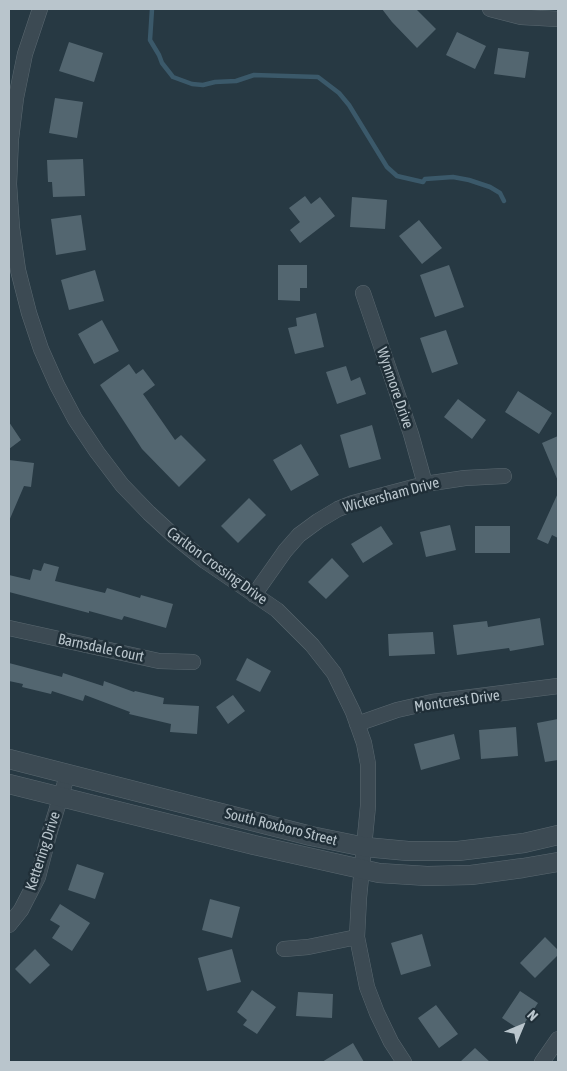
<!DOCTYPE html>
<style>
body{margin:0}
#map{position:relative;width:567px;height:1071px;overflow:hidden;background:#273943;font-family:"Asap Condensed",sans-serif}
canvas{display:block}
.frame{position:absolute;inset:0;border:10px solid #b9c5cc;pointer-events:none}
.north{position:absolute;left:497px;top:1001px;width:50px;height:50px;-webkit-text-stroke:4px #202f38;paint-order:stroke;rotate:45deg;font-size:14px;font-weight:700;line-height:20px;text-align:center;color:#b9c5cc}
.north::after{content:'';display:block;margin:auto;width:18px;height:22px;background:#b9c5cc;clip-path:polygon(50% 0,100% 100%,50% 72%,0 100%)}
</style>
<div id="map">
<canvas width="567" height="1071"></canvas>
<div class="frame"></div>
<div class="north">N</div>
</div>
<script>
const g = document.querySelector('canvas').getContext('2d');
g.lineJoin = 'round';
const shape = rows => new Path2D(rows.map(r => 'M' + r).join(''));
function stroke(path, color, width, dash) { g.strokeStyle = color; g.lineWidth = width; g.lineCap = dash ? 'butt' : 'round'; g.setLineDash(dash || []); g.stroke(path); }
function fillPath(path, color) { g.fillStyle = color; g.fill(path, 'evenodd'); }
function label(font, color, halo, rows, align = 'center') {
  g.font = font + ' "Asap Condensed",sans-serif'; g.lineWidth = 5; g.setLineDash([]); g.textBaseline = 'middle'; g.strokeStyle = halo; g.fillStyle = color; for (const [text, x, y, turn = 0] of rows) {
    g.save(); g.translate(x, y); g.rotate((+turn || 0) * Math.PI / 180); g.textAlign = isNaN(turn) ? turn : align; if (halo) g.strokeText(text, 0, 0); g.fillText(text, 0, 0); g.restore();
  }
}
const stream = shape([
 [152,9,150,40,159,55,162,63,173,77,192,84,203,85,215,82,236,81,254,75,318,77,339,93,349,105,387,167,397,176,423,182,425,179,453,177,469,180,490,187,500,193,504,201]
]);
const building = shape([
 [382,9,416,9,436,29,417,48,392,22],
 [457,32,486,46,475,69,446,55],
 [69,42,103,53,94,82,59,71],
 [498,48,529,52,525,78,494,74],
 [55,98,83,102,77,138,49,133],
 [83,159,85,196,53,197,52,182,48,182,47,160],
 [305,196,311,204,320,197,335,216,300,243,290,230,300,222,289,208],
 [352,197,387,200,385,229,350,227],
 [81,215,86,250,56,255,51,219],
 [419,220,442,248,422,264,399,236],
 [278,265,307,265,307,288,300,288,300,301,278,300],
 [449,265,464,307,435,317,420,275],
 [95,270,104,301,69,310,61,280],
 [316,313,324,347,295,354,288,328,297,326,296,318],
 [102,320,119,351,94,364,78,334],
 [446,330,458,364,432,373,420,338],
 [129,364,136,374,143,369,155,385,143,394,175,440,181,435,206,460,179,487,142,449,100,385],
 [346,366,351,381,360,377,366,394,337,404,326,372],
 [518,391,552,413,539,434,505,412],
 [458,399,486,420,472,439,444,417],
 [9,422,21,440,9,449],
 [372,425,381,459,349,468,340,435],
 [558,436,558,481,542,443],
 [301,444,319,475,291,491,273,460],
 [9,460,34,463,31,487,24,486,9,521],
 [558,493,558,538,552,535,548,544,537,539],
 [249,498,266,515,238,543,221,526],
 [450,525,456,550,426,557,420,532],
 [381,526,393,544,363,563,351,544],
 [475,526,510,526,510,553,475,553],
 [332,558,349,576,326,599,308,582],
 [44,563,59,567,55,581,105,593,107,588,140,598,141,595,173,604,166,628,124,616,122,620,89,611,89,613,9,592,9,575,30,580,33,569,41,571],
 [540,618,544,645,510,651,509,648,457,655,453,625,487,621,488,627],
 [433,632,435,654,389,656,388,634],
 [247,658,271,671,260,692,236,680],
 [9,663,62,677,63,673,103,686,104,681,134,692,135,691,164,698,163,704,199,706,197,734,170,732,171,724,129,714,130,712,85,695,83,701,52,691,51,694,22,687,23,684,9,681],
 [233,695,245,711,228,724,216,707],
 [558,719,558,760,545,762,537,723],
 [516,727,518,756,481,759,479,730],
 [454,734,460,759,421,770,414,744],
 [77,864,104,873,95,899,68,890],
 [210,899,240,907,232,938,202,930],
 [60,904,90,923,72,951,52,938,60,926,50,920],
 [422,934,431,966,401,975,391,943],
 [545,937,558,950,558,955,535,978,520,963],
 [35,949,50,965,30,984,15,969],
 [232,949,241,982,207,991,198,958],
 [252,990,276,1007,257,1034,243,1025,247,1020,237,1012],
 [520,991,538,1003,520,1030,502,1018],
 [298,992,333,994,332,1018,296,1016],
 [436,1005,458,1034,439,1048,418,1018],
 [353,1043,364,1062,322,1062],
 [475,1048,490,1062,460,1062]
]);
const minor = shape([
 [40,9,25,54,16,98,11,139,9,184,12,228,18,270,29,313,41,349,57,385,75,419,97,452,122,485,149,513,174,536,205,561,277,610,312,645,334,673,353,712,364,743,368,764,368,806,359,898,357,937,367,987,377,1013,391,1042,404,1062],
 [490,9,521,17,558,19],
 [363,293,411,434,425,484],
 [254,595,285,551,299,535,318,521,338,509,353,503,425,484,465,478,504,476],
 [9,628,159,661,193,662],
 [357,724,397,710,432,702,558,686],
 [9,925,21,910,38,877,50,831,68,773],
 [284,949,308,947,357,937],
 [542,1062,558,1039]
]);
const tertiary = shape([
 [9,759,311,836,365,847,408,851,458,851,524,843,558,835],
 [9,784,254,845,379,873,427,876,471,875,523,868,558,862]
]);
const streetNames = [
 ["Wynmore Drive",395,388,71],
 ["Wickersham Drive",391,495,-15],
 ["Carlton Crossing Drive",217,566,36],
 ["Barnsdale Court",101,648,12],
 ["Montcrest Drive",457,701,-8],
 ["South Roxboro Street",281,827,14],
 ["Kettering Drive",43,851,-72]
];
stroke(stream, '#3b596a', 4.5);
fillPath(building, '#536670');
stroke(minor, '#5a6870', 16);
stroke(tertiary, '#5a6870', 20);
stroke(minor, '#3c4a53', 15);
stroke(tertiary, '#3c4a53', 19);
label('15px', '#b9c5cc', '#202f38', streetNames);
</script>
